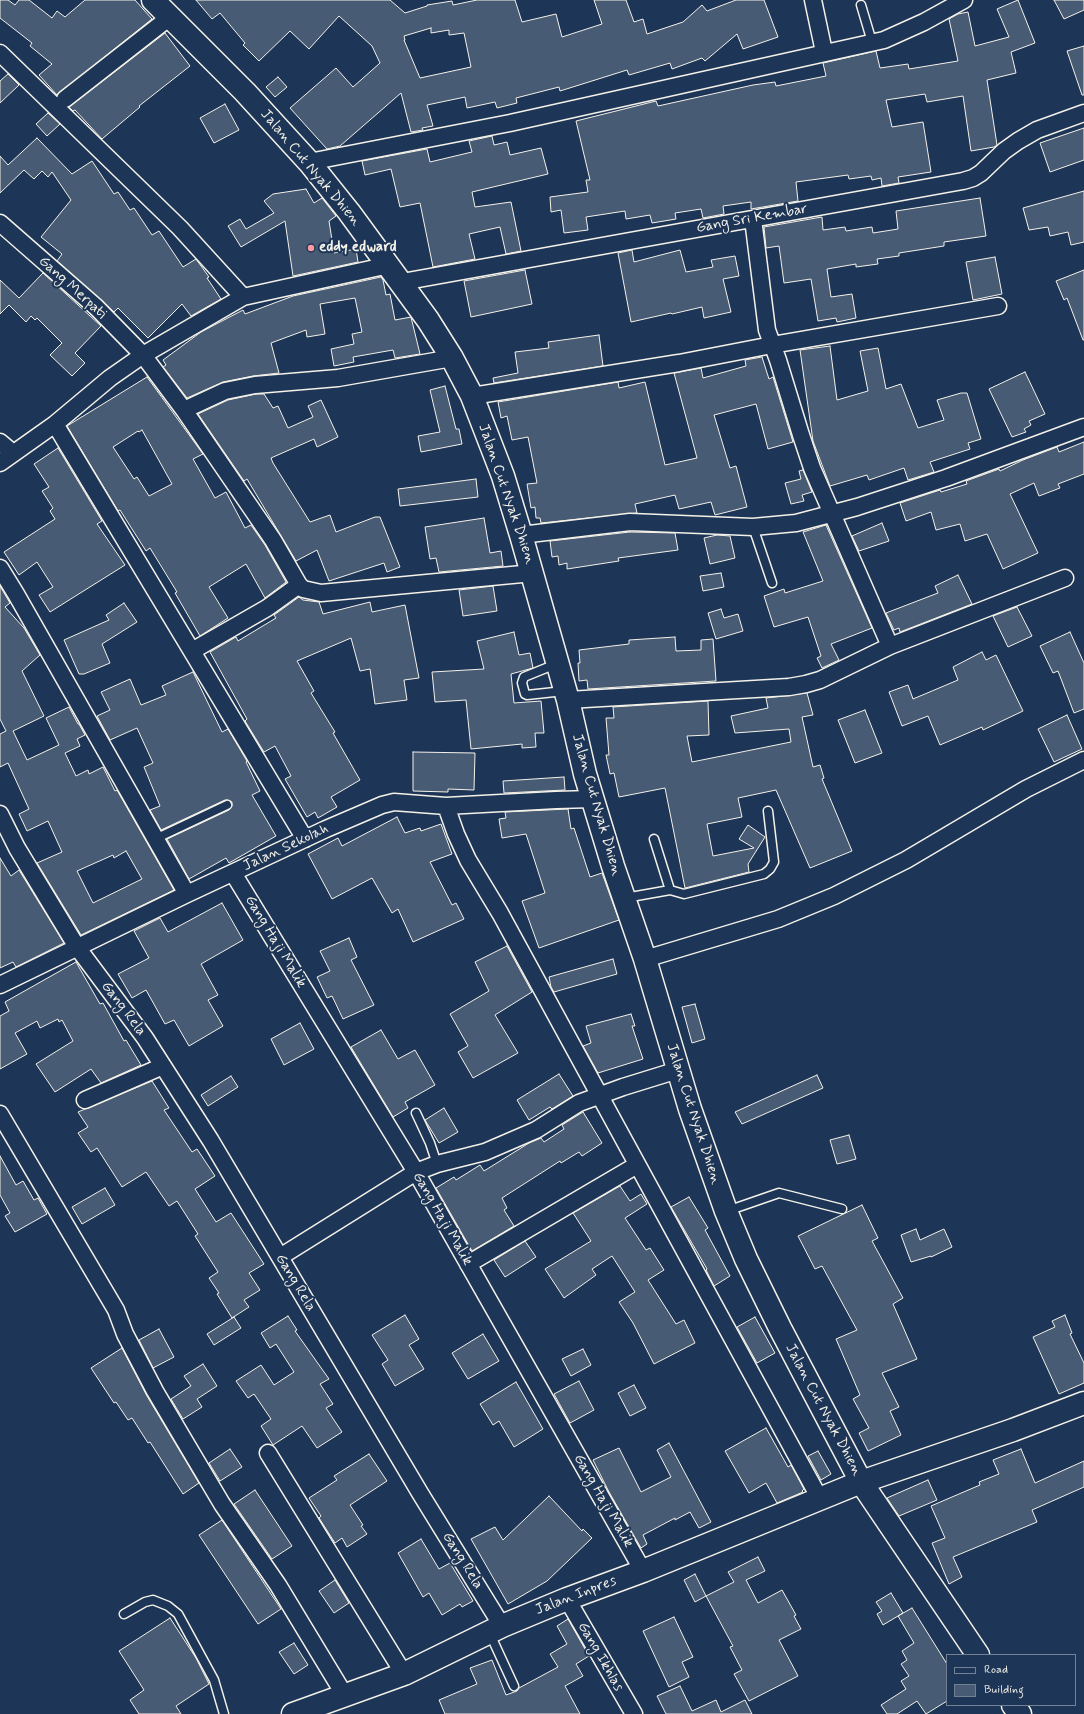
<!DOCTYPE html>
<style>
body{margin:0}
#map{position:relative;width:1084px;height:1714px;overflow:hidden;background:#1d3557;font-family:Mynerve,sans-serif}
canvas{display:block}
.legend{position:absolute;left:946px;top:1654px;width:130px;height:52px;box-sizing:border-box;background:#1d3557;border:1px solid #738091;margin:0;padding:5px 7px;list-style:none;font-size:12px;color:#f4f1e8}
.legend li{display:flex;align-items:center;gap:8px;height:20px}
.legend b{width:20px;border:1px solid #738091}
</style>
<div id="map">
<canvas width="1084" height="1714"></canvas>
<ul class="legend">
<li><b style="height:5px;background:#1d3557"></b>Road</li>
<li><b style="height:11px;background:#485b74"></b>Building</li>
</ul>
</div>
<script>
const g = document.querySelector('canvas').getContext('2d');
g.lineJoin = 'round';
function fillPath(path, color) { g.fillStyle = color; g.fill(path, 'evenodd'); }
const shape = rows => new Path2D(rows.map(r => 'M' + r).join(''));
function stroke(path, color, width, dash) { g.strokeStyle = color; g.lineWidth = width; g.lineCap = dash ? 'butt' : 'round'; g.setLineDash(dash || []); g.stroke(path); }
function label(font, color, halo, rows, align = 'center') {
  g.font = font + ' Mynerve,sans-serif'; g.lineWidth = 4; g.setLineDash([]); g.textBaseline = 'middle'; g.strokeStyle = halo; g.fillStyle = color; for (const [text, x, y, turn = 0] of rows) {
    g.save(); g.translate(x, y); g.rotate((+turn || 0) * Math.PI / 180); g.textAlign = isNaN(turn) ? turn : align; if (halo) g.strokeText(text, 0, 0); g.fillText(text, 0, 0); g.restore();
  }
}
const building = shape([
 [0,0,8,0,15,5,19,0,29,0,52,18,57,11,65,17,85,0,135,0,152,19,57,95,39,75,52,64,30,46,32,43,0,18,0,0],
 [196,0,390,0,405,13,427,6,427,5,452,1,453,5,477,0,515,0,522,22,556,14,562,37,602,24,594,0,626,0,634,22,643,19,647,34,683,22,702,5,707,11,736,0,764,0,778,37,743,49,737,34,705,61,702,58,672,69,670,63,629,75,627,70,560,91,559,87,516,98,517,103,497,108,495,102,467,108,465,97,427,105,433,126,422,128,423,130,411,132,401,93,340,146,327,149,290,108,336,68,353,87,380,63,372,46,339,16,309,49,290,31,259,61,243,45,245,43,220,13,212,19,196,0],
 [431,28,431,33,449,30,449,35,464,33,471,67,420,78,404,40,405,40,404,36,431,28],
 [1018,0,1035,43,1011,52,1016,73,987,80,997,145,994,147,971,151,963,96,927,102,925,94,886,100,892,127,923,122,931,172,898,177,899,183,882,186,881,178,872,180,871,176,849,179,848,175,796,182,798,201,751,209,751,202,723,206,724,214,703,218,701,209,675,213,676,219,652,223,650,215,626,219,625,211,586,217,588,230,564,233,561,210,551,212,550,197,588,192,586,180,590,180,576,121,656,101,658,106,753,85,775,82,776,86,826,76,823,63,876,51,880,68,908,64,909,69,958,61,949,19,958,14,968,12,975,46,1009,37,997,9,1018,0],
 [1054,0,1084,0,1084,10,1064,19,1054,0],
 [165,33,190,66,139,106,140,107,102,139,75,110,73,111,69,107,165,33],
 [1084,46,1084,95,1082,95,1067,51,1084,46],
 [8,74,19,85,0,103,0,81,8,74],
 [278,77,287,87,275,97,266,87,278,77],
 [225,104,239,130,214,143,200,118,225,104],
 [48,113,60,124,47,136,36,124,48,113],
 [1084,128,1084,160,1050,172,1040,143,1084,128],
 [492,136,494,145,507,142,510,155,541,148,548,174,472,192,475,207,511,202,521,251,506,254,500,227,469,234,475,259,433,267,420,203,400,207,391,169,365,175,362,161,427,149,430,162,472,152,469,141,492,136],
 [37,138,72,174,92,161,114,194,118,192,130,210,134,208,152,235,159,231,183,267,196,259,209,277,207,278,221,299,191,316,182,304,148,338,118,308,114,312,57,261,62,254,41,237,71,200,52,172,48,177,42,171,34,179,24,170,0,193,0,156,8,165,37,138],
 [306,189,314,203,322,198,336,216,329,221,334,253,356,249,358,262,293,276,285,221,241,247,228,226,240,219,246,229,274,213,264,201,273,194,306,189],
 [1084,191,1084,242,1071,245,1068,232,1050,236,1048,227,1029,230,1023,208,1084,191],
 [980,198,986,236,944,242,944,246,899,253,899,256,877,259,878,264,856,267,856,264,827,269,831,297,852,294,856,318,837,322,836,318,818,321,811,279,784,283,779,246,766,248,764,227,822,217,823,230,845,227,846,231,872,227,873,233,898,229,896,211,980,198],
 [632,250,634,262,680,250,686,272,713,267,711,260,735,256,739,276,723,279,731,312,704,318,702,307,672,314,671,313,631,322,618,253,632,250],
 [995,257,1002,294,973,300,966,262,995,257],
 [525,270,532,304,471,317,464,281,525,270],
 [1084,270,1084,340,1083,340,1067,298,1064,300,1056,281,1084,270],
 [43,273,101,326,75,353,85,363,72,376,50,355,62,343,37,318,35,320,31,316,26,322,9,305,0,314,0,280,19,298,43,273],
 [381,277,383,280,386,295,390,294,395,320,411,317,420,354,395,358,393,350,353,357,354,362,334,366,331,349,354,344,352,334,362,332,355,298,320,304,325,334,307,337,306,330,271,343,279,373,253,376,223,382,187,398,163,367,166,365,163,360,201,332,243,310,245,314,293,296,381,277],
 [599,335,603,366,494,383,493,378,518,373,515,352,549,348,548,342,599,335],
 [830,346,837,400,868,391,860,351,878,348,886,389,901,384,918,428,944,420,937,400,961,393,967,393,981,439,968,443,970,449,930,462,934,472,908,480,904,468,869,480,867,475,830,486,813,441,800,350,830,346],
 [762,357,769,379,773,377,793,442,768,449,756,404,714,415,730,468,736,466,747,507,715,515,711,502,679,509,675,495,635,504,637,513,541,523,540,518,536,518,535,507,531,508,527,484,537,483,528,437,512,440,507,416,501,418,498,402,618,382,619,388,645,382,665,465,697,458,674,373,701,368,703,378,746,366,745,360,762,357],
 [1025,372,1045,414,1029,421,1031,425,1024,429,1026,432,1012,437,989,389,1025,372],
 [147,377,203,454,193,459,215,498,226,492,245,528,251,525,265,545,286,582,265,598,246,564,209,587,228,618,200,636,175,593,177,592,150,548,146,551,120,510,118,511,67,426,147,377],
 [142,430,172,484,149,496,137,477,134,479,113,447,138,431,139,432,142,430],
 [445,386,456,429,459,429,462,444,421,452,418,436,440,432,430,390,445,386],
 [256,394,264,394,273,408,278,406,288,428,313,417,308,406,321,400,338,437,317,447,314,439,271,458,273,463,310,522,330,515,336,532,375,517,380,517,400,567,387,572,384,563,329,581,317,550,296,561,247,479,244,481,198,414,228,400,256,394],
 [1084,442,1084,474,1058,484,1060,488,1039,496,1034,483,1010,494,1038,553,1003,569,987,534,965,541,960,524,936,530,931,512,906,521,900,503,940,490,941,492,967,484,966,481,999,469,1000,471,1023,460,1057,447,1059,452,1084,442],
 [58,448,102,521,97,524,125,565,50,612,39,595,53,587,37,562,19,575,4,552,55,519,50,511,53,508,42,491,49,487,34,464,58,448],
 [803,470,812,492,802,495,804,501,791,504,785,483,801,479,799,471,803,470],
 [476,479,478,497,400,506,398,489,476,479],
 [484,518,490,553,501,551,503,566,439,572,436,558,430,559,425,527,484,518],
 [882,523,889,541,859,551,852,536,882,523],
 [826,525,872,628,831,644,839,660,822,668,817,658,821,656,808,617,774,627,764,596,784,589,785,593,823,581,803,532,826,525],
 [630,532,675,533,678,550,618,558,619,561,567,569,567,563,559,565,558,556,552,557,550,541,630,532],
 [717,535,730,536,735,558,710,564,704,538,717,535],
 [721,573,724,587,703,591,700,576,721,573],
 [958,575,972,604,900,632,899,628,894,630,886,613,938,593,935,586,958,575],
 [0,586,10,603,5,607,24,628,40,655,22,671,44,716,13,731,27,760,59,745,46,718,69,707,78,724,79,724,85,735,77,739,80,746,65,753,76,776,88,770,89,774,103,767,115,791,117,790,174,890,81,935,37,863,62,852,48,821,27,831,19,814,29,809,8,763,0,767,0,734,6,731,0,719,0,586],
 [126,851,142,879,93,903,77,871,113,855,114,858,126,851],
 [493,586,497,611,463,616,459,590,493,586],
 [299,597,303,600,319,602,323,614,370,602,372,612,405,605,419,678,404,680,407,700,375,704,370,669,360,671,351,638,297,661,314,691,311,693,335,732,333,733,360,780,331,797,337,807,318,818,315,812,307,817,285,779,291,776,275,746,264,752,245,721,247,719,210,652,236,637,238,641,276,618,274,615,299,597],
 [124,603,137,622,102,644,110,663,84,674,79,674,64,640,109,620,106,615,124,603],
 [1017,607,1032,636,1008,647,993,616,1017,607],
 [721,609,724,618,738,614,743,631,716,639,708,613,721,609],
 [514,632,519,655,530,653,533,668,511,674,514,703,541,701,544,733,535,733,536,747,522,748,522,744,471,749,466,700,435,702,432,672,484,669,477,641,514,632],
 [1070,632,1084,663,1084,709,1074,713,1058,671,1053,673,1040,646,1070,632],
 [675,637,676,651,701,650,701,640,713,639,716,681,588,689,587,680,579,681,578,663,580,663,579,650,629,644,629,640,675,637],
 [982,652,986,660,996,655,1023,711,983,730,982,727,940,745,928,716,902,726,889,692,908,685,913,699,958,680,953,667,982,652],
 [193,672,222,732,228,729,247,761,246,762,260,791,252,795,276,836,229,863,226,858,189,879,167,839,229,810,232,806,232,802,228,800,225,800,161,830,150,810,160,806,144,767,153,763,137,728,110,740,97,716,110,710,101,692,130,679,141,705,166,695,162,686,193,672],
 [807,693,813,715,802,717,813,767,820,765,824,778,822,779,852,851,810,868,776,790,738,798,742,817,707,824,713,856,754,848,739,839,748,825,765,837,748,864,749,872,685,888,665,788,619,797,614,773,610,774,606,755,609,755,606,718,614,718,613,707,708,701,709,735,687,736,692,762,791,742,789,729,735,733,731,716,768,708,766,698,807,693],
 [865,710,882,753,855,763,838,720,865,710],
 [1067,715,1082,749,1054,762,1038,729,1067,715],
 [413,752,475,753,474,790,448,789,448,792,413,791,413,752],
 [564,777,565,790,504,793,503,781,564,777],
 [568,809,571,829,574,828,590,877,602,873,619,920,539,948,522,901,545,893,526,834,502,838,499,819,506,818,505,812,568,809],
 [397,817,405,833,420,828,421,831,441,824,452,854,430,862,452,905,456,903,464,919,413,942,398,909,392,913,372,878,332,899,308,854,338,838,342,846,397,817],
 [0,858,11,876,19,870,64,943,16,967,13,962,0,968,0,858],
 [222,903,243,940,201,964,218,995,208,1000,223,1026,189,1046,174,1020,165,1024,146,990,132,998,118,974,149,958,134,931,160,918,168,932,222,903],
 [349,938,357,957,351,960,374,1005,343,1019,332,996,327,998,317,977,330,971,320,951,349,938],
 [507,946,532,992,495,1015,518,1053,473,1078,458,1052,468,1046,450,1014,489,991,475,962,507,946],
 [613,959,617,974,554,992,551,987,549,977,613,959],
 [76,962,100,1004,103,1003,124,1041,126,1040,141,1065,101,1083,91,1069,55,1092,36,1064,73,1041,62,1020,59,1022,58,1019,40,1028,37,1021,15,1033,27,1054,0,1069,0,1016,9,1011,5,1002,76,962],
 [695,1004,705,1039,692,1043,682,1007,695,1004],
 [631,1014,635,1026,632,1026,643,1059,598,1073,583,1046,591,1043,586,1026,631,1014],
 [300,1023,314,1049,284,1065,271,1039,300,1023],
 [381,1030,398,1059,415,1050,435,1085,405,1102,408,1108,393,1117,351,1047,381,1030],
 [559,1074,573,1096,552,1109,550,1107,529,1120,517,1100,559,1074],
 [817,1075,823,1088,742,1124,735,1112,817,1075],
 [231,1076,238,1087,208,1106,201,1095,231,1076],
 [152,1081,169,1108,164,1110,192,1152,197,1149,215,1176,195,1189,216,1222,231,1213,264,1264,249,1273,260,1290,244,1300,249,1307,232,1318,217,1294,219,1293,209,1278,218,1272,195,1236,198,1234,177,1201,169,1206,146,1172,122,1187,97,1148,91,1152,78,1133,88,1127,78,1112,152,1081],
 [444,1108,458,1132,439,1143,425,1120,444,1108],
 [583,1112,602,1143,582,1156,579,1152,561,1163,560,1161,502,1198,507,1208,504,1210,514,1226,472,1251,436,1188,454,1177,456,1180,480,1165,484,1171,529,1143,541,1138,544,1142,564,1129,562,1125,583,1112],
 [849,1135,856,1159,837,1164,830,1140,849,1135],
 [0,1156,16,1185,23,1181,34,1200,38,1198,47,1214,15,1232,5,1216,10,1213,0,1195,0,1156],
 [620,1186,630,1201,641,1194,647,1204,625,1218,646,1250,650,1248,664,1270,648,1280,676,1324,684,1320,695,1343,654,1364,633,1323,619,1302,635,1292,612,1256,592,1269,596,1275,564,1298,545,1269,591,1241,573,1213,620,1186],
 [105,1188,115,1205,82,1224,72,1207,105,1188],
 [689,1197,708,1228,705,1230,730,1276,714,1286,706,1270,707,1269,671,1207,689,1197],
 [862,1205,878,1238,872,1241,903,1298,893,1304,917,1359,882,1373,899,1407,890,1411,901,1435,868,1451,859,1433,869,1428,853,1399,860,1395,836,1339,857,1330,822,1266,815,1269,798,1236,862,1205],
 [916,1229,920,1240,944,1229,952,1247,931,1257,931,1256,911,1262,901,1235,916,1229],
 [525,1241,536,1257,505,1277,494,1260,525,1241],
 [405,1315,419,1339,409,1345,424,1369,395,1386,382,1364,388,1360,372,1335,405,1315],
 [1065,1315,1072,1333,1070,1334,1084,1363,1084,1383,1059,1394,1033,1337,1055,1327,1052,1321,1065,1315],
 [288,1316,297,1330,295,1331,329,1379,320,1384,333,1404,326,1408,342,1432,317,1448,302,1426,273,1445,261,1426,271,1419,254,1394,248,1398,236,1381,261,1365,274,1385,294,1372,276,1344,270,1348,261,1333,288,1316],
 [234,1317,241,1328,214,1345,207,1334,234,1317],
 [755,1317,775,1353,757,1363,737,1327,755,1317],
 [159,1329,174,1357,153,1368,139,1340,159,1329],
 [483,1334,499,1361,468,1379,452,1353,483,1334],
 [122,1348,147,1396,199,1483,183,1494,150,1442,148,1443,132,1418,128,1420,116,1402,114,1403,91,1368,122,1348],
 [583,1349,591,1365,571,1376,562,1359,583,1349],
 [203,1364,217,1386,197,1399,202,1407,183,1419,171,1399,191,1386,184,1376,203,1364],
 [579,1381,594,1410,570,1423,554,1394,579,1381],
 [516,1382,543,1429,514,1447,499,1421,493,1425,480,1404,516,1382],
 [634,1385,646,1408,630,1416,618,1393,634,1385],
 [766,1428,788,1467,791,1465,804,1489,802,1491,803,1492,777,1503,766,1483,749,1493,725,1451,766,1428],
 [669,1443,711,1522,699,1528,690,1512,675,1520,675,1518,643,1535,647,1544,641,1548,609,1492,593,1460,619,1448,641,1492,671,1477,657,1450,669,1443],
 [230,1449,242,1467,220,1481,209,1463,230,1449],
 [1021,1449,1035,1483,1084,1461,1084,1487,1032,1510,1037,1522,953,1557,962,1577,949,1584,932,1543,945,1538,931,1506,980,1485,979,1482,999,1474,993,1460,1021,1449],
 [818,1451,831,1474,821,1480,808,1456,818,1451],
 [369,1454,387,1481,350,1505,363,1525,361,1526,367,1534,347,1547,342,1538,335,1543,319,1518,321,1516,309,1498,337,1480,334,1476,369,1454],
 [928,1480,937,1500,899,1516,887,1498,928,1480],
 [255,1490,292,1546,272,1559,234,1504,255,1490],
 [549,1496,582,1531,583,1529,592,1538,547,1581,508,1604,471,1539,495,1527,503,1540,549,1496],
 [222,1520,281,1609,258,1624,199,1535,222,1520],
 [421,1539,439,1569,450,1563,473,1601,462,1607,460,1604,442,1615,429,1593,423,1597,398,1553,421,1539],
 [758,1557,765,1571,746,1580,758,1603,782,1590,796,1615,794,1616,801,1629,779,1640,798,1676,749,1701,734,1674,742,1670,730,1647,733,1646,706,1596,734,1582,728,1572,758,1557],
 [695,1574,706,1596,695,1602,684,1580,695,1574],
 [335,1580,349,1603,334,1613,319,1591,335,1580],
 [891,1593,903,1613,883,1625,877,1614,882,1611,876,1602,891,1593],
 [912,1608,947,1664,947,1701,926,1714,917,1701,897,1714,887,1714,881,1705,906,1689,901,1681,909,1676,901,1664,907,1660,902,1651,914,1643,898,1616,912,1608],
 [674,1617,693,1657,682,1662,689,1677,669,1687,643,1631,674,1617],
 [170,1618,196,1658,209,1684,176,1706,181,1714,139,1714,130,1700,144,1690,119,1651,170,1618],
 [568,1619,589,1656,576,1664,583,1676,565,1686,580,1714,445,1714,439,1700,477,1684,470,1668,492,1660,506,1695,517,1691,519,1688,558,1667,550,1654,567,1644,557,1626,568,1619],
 [294,1643,308,1665,294,1674,279,1652,294,1643],
 [680,1686,692,1711,716,1700,721,1712,745,1700,752,1714,666,1714,657,1696,680,1686]
]);
const lane = shape([
 [861,5,872,42],
 [753,527,772,583],
 [556,664,524,677,522,683,525,694,527,695,564,691],
 [155,839,227,805],
 [654,839,670,890],
 [625,898,670,890,684,894,764,874,770,869,774,862,768,811],
 [416,1113,430,1143,437,1164],
 [727,1211,779,1193,842,1209],
 [124,1614,145,1602,153,1600,168,1606,178,1614,214,1680,224,1714],
 [490,1634,514,1686]
]);
const street = shape([
 [813,0,824,52],
 [0,53,180,228,243,297],
 [65,99,170,17],
 [309,162,510,123,884,40,924,22,964,0],
 [753,219,767,330,778,360,801,435,812,468,890,646],
 [0,223,96,307,143,355,184,410,273,540,299,585,303,589,321,593,533,573],
 [402,282,963,181,973,178,981,173,1004,151,1018,141,1037,130,1084,113],
 [472,396,679,363,772,345,998,306],
 [184,410,225,391,255,385,338,378,452,358],
 [55,424,305,839],
 [0,442,13,453],
 [0,463,55,424,110,378,143,355,243,297,389,265],
 [521,535,630,522,753,527,796,523,857,507,946,478,1084,427],
 [0,568,16,594,187,894],
 [192,651,267,608,299,585],
 [568,700,789,687,806,684,820,680,890,646,1065,578],
 [446,806,456,834,468,860,500,913,820,1499],
 [0,814,17,848,77,947,145,1038,211,1141,420,1493,502,1626],
 [233,873,416,1172,643,1571],
 [645,959,778,919,834,896,906,860,1026,789,1084,760],
 [0,985,187,894,326,829,382,805,394,802,446,806,556,800,593,799],
 [85,1100,163,1066],
 [0,1114,116,1310,125,1334,155,1391,222,1504,278,1585,344,1694],
 [280,1257,416,1172,437,1164,485,1152,536,1130,579,1103,623,1087,678,1070],
 [468,1264,637,1165],
 [268,1453,404,1674],
 [567,1599,634,1714]
]);
const secondary = shape([
 [293,1714,404,1674,502,1626,567,1599,643,1571,861,1482,1013,1430,1084,1403]
]);
const primary = shape([
 [153,0,245,92,309,162,349,212,428,320,452,358,472,396,503,476,521,535,568,700,585,774,613,866,645,959,690,1109,726,1211,746,1259,780,1328,861,1482,978,1655],
 [1013,1705,1020,1714]
]);
const markers = [
 [311,248,4,"#ff9aa2"]
];
const streetNames = [
 ["Jalan Cut Nyak Dhien",310,168,50],
 ["Gang Sri Kembar",752,219,-10],
 ["Gang Merpati",72,288,42],
 ["Jalan Cut Nyak Dhien",506,494,71],
 ["Jalan Cut Nyak Dhien",596,805,74],
 ["Jalan Sekolah",286,848,-25],
 ["Gang Haji Malik",275,942,59],
 ["Gang Rela",123,1009,53],
 ["Jalan Cut Nyak Dhien",693,1114,72],
 ["Gang Haji Malik",442,1219,60],
 ["Gang Rela",295,1283,59],
 ["Jalan Cut Nyak Dhien",823,1410,62],
 ["Gang Haji Malik",603,1501,60],
 ["Gang Rela",462,1561,58],
 ["Jalan Inpres",576,1596,-21],
 ["Gang Ikhlas",600,1657,60]
];
const poiNames = [
 ["eddy edward",319,248]
];
fillPath(building, '#485b74');
stroke(building, '#f4f1e8', 1);
stroke(lane, '#f4f1e8', 11);
stroke(street, '#f4f1e8', 19);
stroke(secondary, '#f4f1e8', 25);
stroke(primary, '#f4f1e8', 25);
stroke(lane, '#1d3557', 8);
stroke(street, '#1d3557', 16);
stroke(secondary, '#1d3557', 22);
stroke(primary, '#1d3557', 22);
for (const [x, y, r, color] of markers) { const dot = new Path2D(); dot.arc(x, y, r, 0, 2 * Math.PI); g.fillStyle = color; g.fill(dot); stroke(dot, '#1d3557', 1.5); }
label('15px', '#f4f1e8', '#1d3557', streetNames);
label('bold 15px', '#f4f1e8', '#1d3557', poiNames, 'left');
</script>
